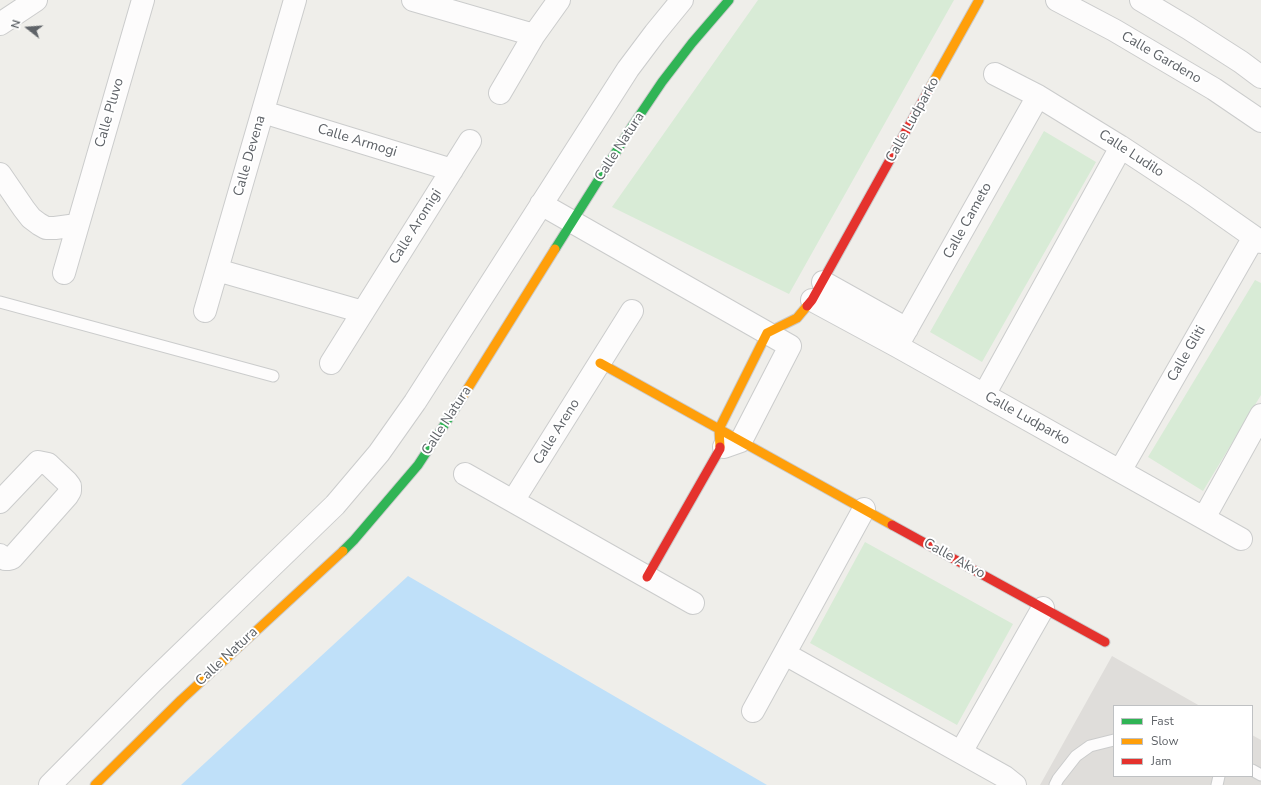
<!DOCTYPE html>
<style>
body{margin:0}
#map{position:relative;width:1261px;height:785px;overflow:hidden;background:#efeeea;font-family:"Nunito Sans",sans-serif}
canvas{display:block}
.legend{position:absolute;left:1113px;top:705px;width:140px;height:72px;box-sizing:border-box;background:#fff;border:1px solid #bfc1c3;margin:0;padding:5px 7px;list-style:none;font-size:12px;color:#5f6368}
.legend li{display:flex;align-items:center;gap:8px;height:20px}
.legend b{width:20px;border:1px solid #bfc1c3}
.north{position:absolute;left:8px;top:8px;width:40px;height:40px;-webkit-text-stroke:3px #fff;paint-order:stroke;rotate:287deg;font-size:11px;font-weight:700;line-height:16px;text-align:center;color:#5f6368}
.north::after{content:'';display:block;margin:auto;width:14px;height:18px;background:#5f6368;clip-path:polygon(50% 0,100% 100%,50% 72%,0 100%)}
</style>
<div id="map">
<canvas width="1261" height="785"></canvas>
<ul class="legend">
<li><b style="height:5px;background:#30b455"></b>Fast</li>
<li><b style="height:5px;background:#ff9f0a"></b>Slow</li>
<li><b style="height:5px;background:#e5322d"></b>Jam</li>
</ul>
<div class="north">N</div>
</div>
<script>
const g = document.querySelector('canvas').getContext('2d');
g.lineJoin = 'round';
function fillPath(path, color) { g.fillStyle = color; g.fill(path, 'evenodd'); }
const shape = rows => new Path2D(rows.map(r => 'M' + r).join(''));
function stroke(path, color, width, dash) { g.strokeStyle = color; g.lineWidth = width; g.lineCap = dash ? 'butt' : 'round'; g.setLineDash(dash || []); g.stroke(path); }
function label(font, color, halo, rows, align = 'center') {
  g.font = font + ' "Nunito Sans",sans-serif'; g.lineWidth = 4; g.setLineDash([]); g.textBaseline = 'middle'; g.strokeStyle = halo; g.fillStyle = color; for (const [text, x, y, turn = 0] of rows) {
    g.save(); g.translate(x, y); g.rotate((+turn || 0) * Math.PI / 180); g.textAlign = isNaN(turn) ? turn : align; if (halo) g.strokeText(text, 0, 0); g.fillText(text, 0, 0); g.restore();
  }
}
const industrial = shape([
 [1112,656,1200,706,1114,706,1114,776,1252,776,1252,735,1261,740,1261,785,1040,785]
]);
const green = shape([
 [758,0,954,0,789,294,612,207],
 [1044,131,1096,162,982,362,930,332],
 [1255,280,1261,283,1261,395,1203,491,1148,457],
 [865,542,1013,624,957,725,810,643]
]);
const water = shape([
 [408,576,767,785,181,785]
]);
const lane = shape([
 [0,302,273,376],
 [1252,770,1261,775],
 [1055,785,1058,779,1076,756,1090,746,1114,740],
 [1217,785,1219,776]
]);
const street = shape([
 [413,0,534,35],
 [1057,0,1114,30,1214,89,1261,121],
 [1141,0,1188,28,1241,62,1261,77],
 [0,24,36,0],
 [995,74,1038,96,1121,147,1194,195,1261,242],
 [500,93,534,35,559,0],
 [263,112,452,170],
 [0,174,24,209,31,218,39,224,46,228,55,228,77,225],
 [541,204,790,346],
 [217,270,363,312],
 [64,273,143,0],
 [823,282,907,329],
 [812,300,897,346,1241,539],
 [205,311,295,0],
 [897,346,1038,96],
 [331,363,470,141],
 [984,395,1121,147],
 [724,447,741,441,790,346],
 [1120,471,1254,237],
 [465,474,693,603],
 [513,501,632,311],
 [0,502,38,462,48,464,67,482,70,486,70,491,67,496,12,558,8,559,5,559,0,555],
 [1204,518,1261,415],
 [785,654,1005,777,1015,785],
 [753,711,864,509],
 [961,752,1043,608],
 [50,785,151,683,335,505,379,453,415,402,628,69,655,33,682,0]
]);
const fast = shape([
 [555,249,633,125,662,82,692,43,729,0],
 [343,551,354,540,418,465,460,401]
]);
const slow = shape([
 [931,86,979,0],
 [600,363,892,525],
 [460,401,555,249],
 [720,447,719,429,767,333,797,318,807,306],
 [95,785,181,700,343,551]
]);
const jam = shape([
 [807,306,812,300,931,86],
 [892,525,1105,642],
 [647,577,720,449,720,447]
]);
const streetNames = [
 ["Calle Gardeno",1161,58,30],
 ["Calle Pluvo",110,113,-74],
 ["Calle Ludparko",913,120,-61],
 ["Calle Armogi",357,141,17],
 ["Calle Natura",620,147,-57],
 ["Calle Ludilo",1131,154,33],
 ["Calle Devena",250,156,-74],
 ["Calle Cameto",968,221,-61],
 ["Calle Aromigi",416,227,-58],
 ["Calle Gliti",1187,354,-60],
 ["Calle Ludparko",1027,419,29],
 ["Calle Natura",447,421,-57],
 ["Calle Areno",557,432,-58],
 ["Calle Akvo",954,559,29],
 ["Calle Natura",227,657,-43]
];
fillPath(industrial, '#dfddda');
fillPath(green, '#d8ebd6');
fillPath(water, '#bfe0f9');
stroke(lane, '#cbcccc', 13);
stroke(street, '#cbcccc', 24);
stroke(fast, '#cacacb', 11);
stroke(slow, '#cacacb', 11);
stroke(jam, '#cacacb', 11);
stroke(lane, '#fdfcfc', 11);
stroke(street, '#fdfcfc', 22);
stroke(fast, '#30b455', 9);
stroke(slow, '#ff9f0a', 9);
stroke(jam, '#e5322d', 9);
label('14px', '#5f6368', '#fff', streetNames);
</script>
